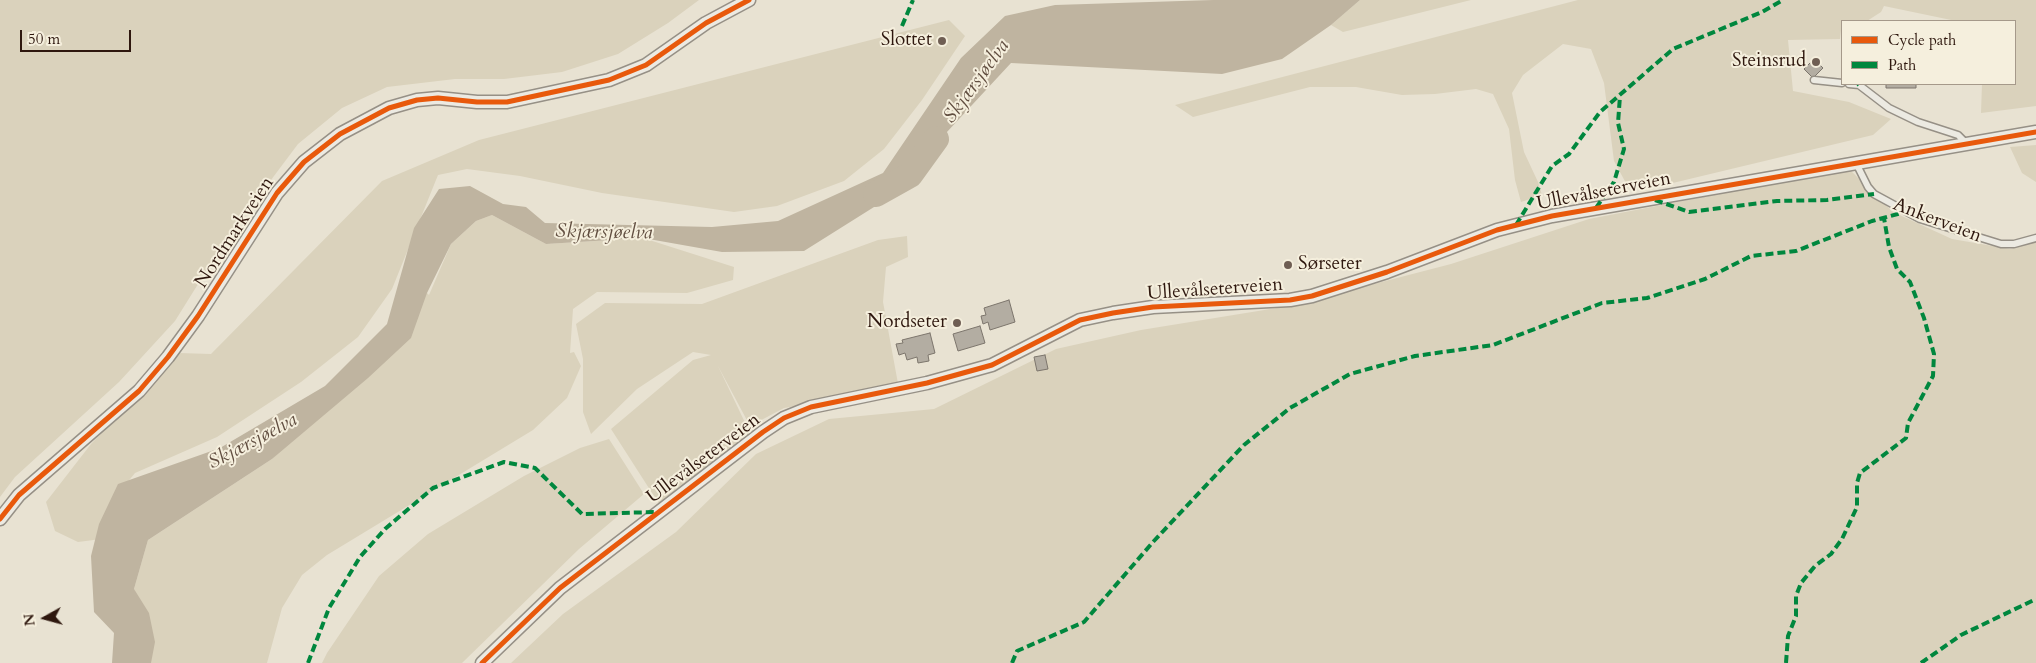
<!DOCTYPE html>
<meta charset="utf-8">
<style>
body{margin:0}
#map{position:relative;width:2036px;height:663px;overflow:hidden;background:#e8e2d2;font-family:Cardo,serif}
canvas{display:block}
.legend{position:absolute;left:1841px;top:20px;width:175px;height:65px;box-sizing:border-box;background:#f5efdd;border:1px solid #a5998a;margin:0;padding:6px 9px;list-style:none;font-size:15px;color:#2e170e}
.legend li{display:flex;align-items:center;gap:10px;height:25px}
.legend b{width:25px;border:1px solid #a5998a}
.north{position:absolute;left:20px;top:593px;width:50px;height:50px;-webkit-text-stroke:4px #f5efdd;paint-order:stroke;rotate:263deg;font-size:14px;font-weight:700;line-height:20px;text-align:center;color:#2e170e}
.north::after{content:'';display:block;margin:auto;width:18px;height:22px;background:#2e170e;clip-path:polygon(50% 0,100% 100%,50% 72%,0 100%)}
.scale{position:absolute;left:20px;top:30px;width:111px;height:22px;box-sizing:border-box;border:2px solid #2e170e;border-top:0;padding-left:6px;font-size:15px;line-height:18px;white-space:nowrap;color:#2e170e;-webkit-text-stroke:4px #f5efdd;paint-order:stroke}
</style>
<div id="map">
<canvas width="2036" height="663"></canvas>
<ul class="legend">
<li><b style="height:6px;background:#e8590c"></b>Cycle path</li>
<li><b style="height:6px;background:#00873e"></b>Path</li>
</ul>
<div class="north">N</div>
<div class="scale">50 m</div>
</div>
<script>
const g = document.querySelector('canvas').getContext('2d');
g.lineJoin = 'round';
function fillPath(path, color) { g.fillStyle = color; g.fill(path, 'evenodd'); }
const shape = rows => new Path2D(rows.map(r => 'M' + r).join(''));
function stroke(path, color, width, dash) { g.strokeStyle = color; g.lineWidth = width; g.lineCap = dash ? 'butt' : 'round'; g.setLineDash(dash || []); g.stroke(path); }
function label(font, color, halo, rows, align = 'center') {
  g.font = font + ' Cardo,serif'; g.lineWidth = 4; g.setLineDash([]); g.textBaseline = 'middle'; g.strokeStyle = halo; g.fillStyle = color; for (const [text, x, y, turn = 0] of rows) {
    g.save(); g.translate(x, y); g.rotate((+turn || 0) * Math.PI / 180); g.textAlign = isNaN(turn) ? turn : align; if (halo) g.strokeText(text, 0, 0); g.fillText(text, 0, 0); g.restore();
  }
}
const green = shape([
 [0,0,699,0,668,23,618,54,562,72,504,79,455,79,387,87,342,108,298,144,223,244,175,321,119,382,15,477,0,497],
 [1360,0,1471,0,1343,32,1331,25],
 [1578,0,2036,0,2036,106,1981,113,1982,84,2015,84,2015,21,1956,21,1884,6,1881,12,1867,21,1842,21,1840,39,1788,40,1793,91,1849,102,1891,119,1873,135,1656,187,1627,185,1614,161,1604,83,1591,49,1563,44,1523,75,1512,93,1524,152,1538,182,1542,195,1521,202,1515,180,1509,129,1493,94,1476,89,1435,94,1402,95,1356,87,1310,87,1193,117,1175,105],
 [949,20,965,36,922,100,884,149,844,181,777,206,734,212,602,193,520,176,467,169,438,175,392,289,358,337,301,382,217,437,135,473,109,505,101,539,78,542,55,531,46,502,91,444,179,353,211,354,382,181,479,140],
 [2036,145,2036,182,2022,173,2010,147],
 [1849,169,1893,212,1952,239,2010,249,2036,242,2036,663,511,663,563,614,676,532,756,454,829,419,934,409,1056,349,1141,330,1289,306,1451,264,1589,219],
 [492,215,546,244,643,238,734,267,733,280,687,293,597,292,573,309,570,353,574,352,581,366,567,398,533,430,327,555,302,575,282,608,267,663,143,663,134,589,148,540,272,459,427,293,429,295,451,244,476,221],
 [907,236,908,257,886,267,883,302,899,389,784,408,750,426,718,366,750,433,661,507,611,429,693,360,711,355,693,352,637,389,591,434,583,412,583,359,576,324,605,303,702,304,878,240],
 [609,439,644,494,579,549,462,663,322,663,327,653,379,576,428,534,524,476,580,448]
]);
const water = shape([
 [1213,0,1360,0,1331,25,1282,59,1222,74,1011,63,882,202,804,251,722,252,643,238,546,244,492,215,476,221,451,244,427,293,411,338,368,378,272,459,148,540,134,589,149,613,155,642,151,663,112,663,114,633,94,612,91,556,99,524,118,484,220,448,325,386,387,324,414,228,439,189,470,186,503,204,526,207,545,223,712,227,778,221,883,173,961,58,1005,16,1055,5]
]);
const river = shape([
 [876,194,910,175,936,139]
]);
const building = shape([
 [1814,59,1823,68,1813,78,1804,69,1814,59],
 [1884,84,1916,84,1916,88,1886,88,1886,84,1884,84],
 [1009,300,1015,322,990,330,988,322,983,324,981,316,986,315,984,308,1009,300],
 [980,326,985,343,958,351,953,334,980,326],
 [930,333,935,353,928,355,929,361,918,363,917,357,907,360,905,353,899,355,896,344,903,343,902,340,930,333],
 [1045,355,1048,369,1037,371,1034,357,1045,355]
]);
const lane = shape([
 [1814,80,1842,83],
 [1849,84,1859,85,1889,108,1918,122,1958,135,1965,142],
 [1856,163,1868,187,1874,194,1920,219,2001,244,2014,244,2036,238]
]);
const street = shape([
 [0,519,19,495,139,391,168,357,198,316,277,193,304,162,340,134,389,108,417,100,438,98,477,102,507,102,609,80,646,65,706,23,749,0],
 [482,663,560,588,763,432,784,418,811,407,927,383,992,365,1080,320,1113,313,1153,307,1290,300,1312,296,1387,272,1497,230,1552,216,2036,132]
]);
const quiet = shape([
 [902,26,913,0],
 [1858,84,1859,85],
 [1655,200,1689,212,1777,201,1827,200,1874,194],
 [1596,208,1614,182,1624,149,1618,123,1620,96],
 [1516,225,1552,166,1569,154,1600,112,1673,49,1762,12,1783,0],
 [308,663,329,608,360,557,385,529,433,488,504,462,535,468,582,514,657,512],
 [1012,663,1017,651,1084,622,1153,542,1244,445,1290,408,1350,374,1415,356,1493,345,1602,303,1647,298,1705,279,1751,256,1796,251,1872,221,1905,212],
 [1786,663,1788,636,1796,616,1796,596,1801,583,1815,566,1831,554,1842,539,1857,507,1857,483,1860,473,1906,438,1908,423,1933,376,1934,354,1924,318,1910,282,1897,269,1889,247,1884,218],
 [1921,663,1961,635,2036,599]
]);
const cycleway = shape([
 [0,519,19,495,139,391,168,357,198,316,277,193,304,162,340,134,389,108,417,100,438,98,477,102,507,102,609,80,646,65,706,23,749,0],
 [482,663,560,588,763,432,784,418,811,407,927,383,992,365,1080,320,1113,313,1153,307,1290,300,1312,296,1387,272,1497,230,1552,216,2036,132]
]);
const markers = [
 [942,41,5,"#6f5e53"],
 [1816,62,5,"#6f5e53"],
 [1288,265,5,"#6f5e53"],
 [957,323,5,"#6f5e53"]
];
const poiNames = [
 ["Slottet",932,41],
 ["Steinsrud",1806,62],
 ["Sørseter",1298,265,"left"],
 ["Nordseter",947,323]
];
const streetNames = [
 ["Ullevålseterveien",1604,192,-11],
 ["Ankerveien",1937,221,21],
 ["Nordmarkveien",235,233,-57],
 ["Ullevålseterveien",1215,290,-4],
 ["Ullevålseterveien",704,459,-37]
];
const waterNames = [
 ["Skjærsjøelva",977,82,-54],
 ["Skjærsjøelva",604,233,1],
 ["Skjærsjøelva",253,442,-28]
];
fillPath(green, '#dad2bc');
fillPath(water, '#bfb4a0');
stroke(river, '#bfb4a0', 26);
fillPath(building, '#b3ada2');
stroke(building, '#7c756c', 1);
stroke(lane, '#969086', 9);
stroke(street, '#969086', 15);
stroke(lane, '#eceae2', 6);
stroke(street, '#eceae2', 12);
stroke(quiet, '#00873e', 4, [8, 4]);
stroke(cycleway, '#e8590c', 5);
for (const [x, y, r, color] of markers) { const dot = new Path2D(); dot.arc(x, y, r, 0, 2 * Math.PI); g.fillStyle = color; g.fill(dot); stroke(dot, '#f5efdd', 2); }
label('19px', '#2e170e', '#f5efdd', poiNames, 'right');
label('19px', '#2e170e', '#f5efdd', streetNames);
label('italic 20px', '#614e40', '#f5efdd', waterNames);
</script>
